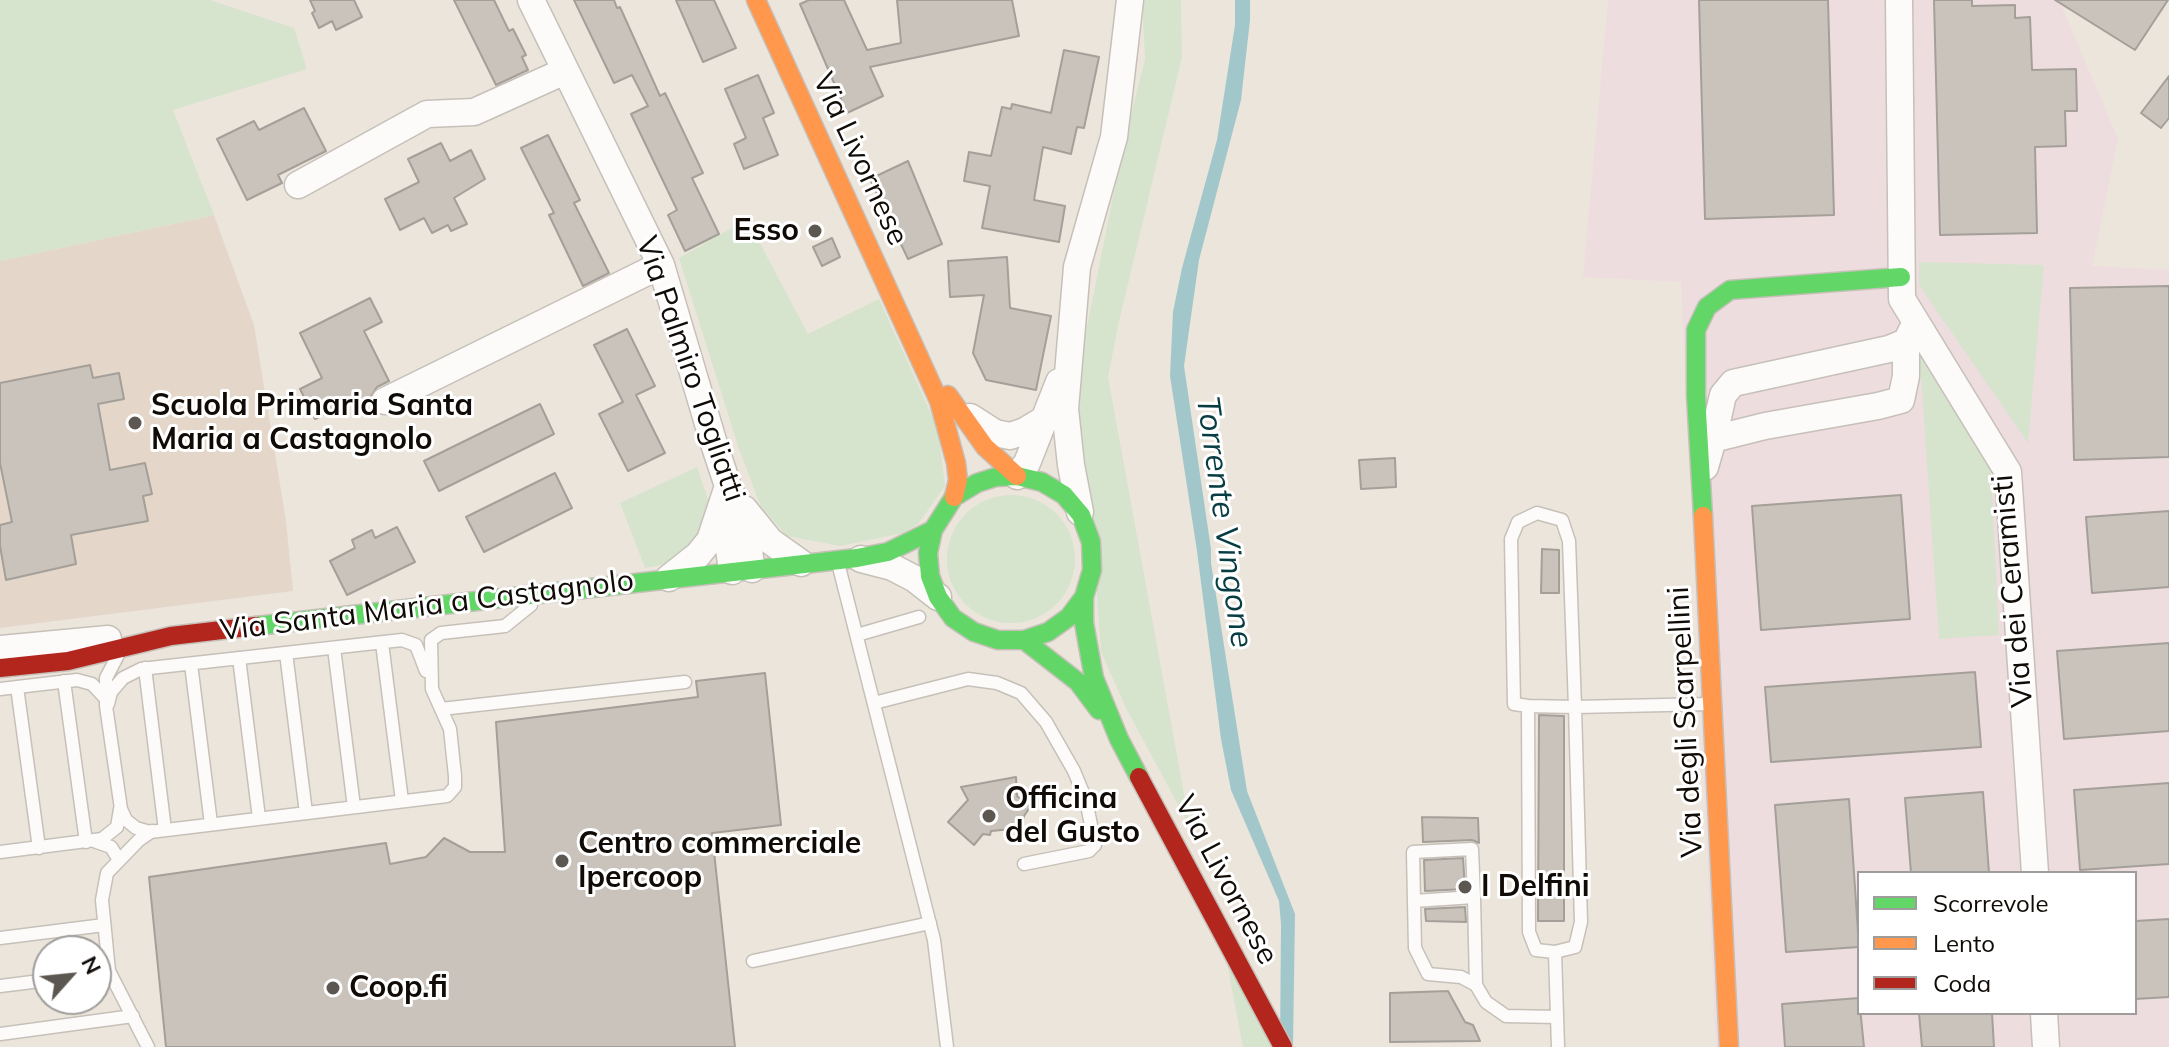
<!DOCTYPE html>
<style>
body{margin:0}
#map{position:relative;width:2169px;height:1047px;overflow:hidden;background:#ece5dc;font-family:Mulish,sans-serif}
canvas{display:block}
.legend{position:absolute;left:1857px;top:871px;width:280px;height:144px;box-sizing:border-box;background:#fff;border:2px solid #9f9d9b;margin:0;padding:10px 14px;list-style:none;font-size:24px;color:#100b06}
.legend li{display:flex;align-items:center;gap:16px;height:40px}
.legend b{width:40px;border:2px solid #9f9d9b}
.north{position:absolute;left:32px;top:935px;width:80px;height:80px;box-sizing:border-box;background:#fff;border:2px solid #9f9d9b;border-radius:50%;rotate:63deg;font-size:22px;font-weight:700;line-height:32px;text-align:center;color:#100b06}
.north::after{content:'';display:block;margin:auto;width:28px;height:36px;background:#5d5751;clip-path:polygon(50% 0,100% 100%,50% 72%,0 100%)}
</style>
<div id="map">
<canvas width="2169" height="1047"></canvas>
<ul class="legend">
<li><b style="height:10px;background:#63d668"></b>Scorrevole</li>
<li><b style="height:10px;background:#ff974d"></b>Lento</li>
<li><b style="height:10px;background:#b3261e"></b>Coda</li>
</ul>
<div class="north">N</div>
</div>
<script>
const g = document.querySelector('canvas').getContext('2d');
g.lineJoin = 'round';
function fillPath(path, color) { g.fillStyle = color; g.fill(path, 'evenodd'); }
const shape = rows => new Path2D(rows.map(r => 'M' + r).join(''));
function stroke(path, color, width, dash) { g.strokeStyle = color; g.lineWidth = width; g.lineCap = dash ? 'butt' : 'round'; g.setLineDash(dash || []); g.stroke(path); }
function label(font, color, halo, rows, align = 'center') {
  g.font = font + ' Mulish,sans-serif'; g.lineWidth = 6; g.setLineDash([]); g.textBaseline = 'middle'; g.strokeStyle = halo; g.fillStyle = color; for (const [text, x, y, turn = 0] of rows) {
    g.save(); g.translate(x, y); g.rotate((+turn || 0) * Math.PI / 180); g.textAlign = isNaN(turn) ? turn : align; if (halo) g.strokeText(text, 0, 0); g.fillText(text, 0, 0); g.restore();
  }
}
const industrial = shape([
 [1608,0,2059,0,2118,139,2092,266,2169,270,2169,1047,1716,1047,1681,282,1583,277],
 [1859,873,2135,873,2135,1013,1859,1013]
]);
const education = shape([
 [214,215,254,325,286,521,293,591,0,628,0,261]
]);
const green = shape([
 [0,0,210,0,294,28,307,69,173,110,214,215,0,261],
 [1142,0,1181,0,1182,57,1118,326,1108,377,1190,827,1126,708,1101,652,1091,507,1079,439,1082,351,1121,157,1145,59],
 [744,221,753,230,808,334,879,299,938,429,945,486,918,524,903,533,840,546,787,536,761,507,739,449,679,258],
 [1919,262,2044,265,2028,443,1919,285],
 [1918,332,1990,449,1999,635,1939,639],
 [697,467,711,508,707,527,672,563,645,568,620,503],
 '947 559a64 64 0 1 1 128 0a64 64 0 1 1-128 0Z',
 [1220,927,1283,1047,1243,1047]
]);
const water = shape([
 [1235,0,1250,0,1250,20,1241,100,1199,260,1184,366,1211,549,1211,563,1247,791,1295,914,1293,1047,1280,1047,1281,924,1279,901,1231,790,1221,739,1197,551,1170,376,1173,312,1182,268,1217,140,1235,25]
]);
const building = shape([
 [310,0,354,0,362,17,336,30,332,21,319,28,312,13,315,11,310,0],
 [454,0,494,0,509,31,513,29,526,55,522,57,528,70,496,85,454,0],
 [574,0,614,0,617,8,620,7,660,96,665,93,703,173,692,178,719,234,685,251,668,215,677,210,631,114,648,106,632,75,614,83,574,0],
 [676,0,714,0,736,48,703,62,676,0],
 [809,0,844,0,867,50,901,43,897,0,1012,0,1019,36,870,67,883,96,847,113,800,4,809,0],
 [1699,0,1828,0,1834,215,1705,219,1699,0],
 [1934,0,1972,0,1972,6,2015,5,2015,18,2030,17,2032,70,2076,69,2077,111,2065,111,2066,146,2035,147,2037,233,1940,235,1934,0],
 [2055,0,2168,0,2135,50,2055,0],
 [1064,50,1099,57,1084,128,1077,127,1071,154,1043,147,1034,200,1065,206,1059,242,982,228,990,186,964,181,969,152,991,156,1002,107,1011,109,1012,104,1051,113,1064,50],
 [758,75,774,113,763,118,778,155,744,169,734,144,746,138,725,89,758,75],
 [2169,76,2169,118,2161,128,2141,113,2169,76],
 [304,108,326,151,278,175,282,183,247,200,217,139,254,121,259,130,304,108],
 [548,135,580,200,574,203,609,273,583,286,549,215,554,213,521,148,548,135],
 [441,143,450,161,471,150,485,179,454,198,467,224,451,231,448,225,432,233,424,218,400,230,385,199,419,182,408,159,441,143],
 [908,161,942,244,908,259,870,179,908,161],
 [832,238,840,257,822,266,813,247,832,238],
 [1007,257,1010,308,1051,316,1036,390,986,380,973,353,984,295,950,297,948,261,1007,257],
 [2169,286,2169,457,2074,460,2070,288,2169,286],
 [370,298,382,322,364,331,389,381,377,387,370,398,355,405,353,400,315,419,300,389,322,378,300,333,370,298],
 [627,329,655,386,636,395,665,453,628,471,599,414,623,402,594,345,627,329],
 [90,365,93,378,119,373,124,399,98,404,110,470,145,463,152,494,143,496,148,521,71,535,76,564,6,580,0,546,0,525,12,522,0,463,0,383,90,365],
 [540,404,554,434,439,491,424,461,540,404],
 [1395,458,1396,487,1361,489,1359,460,1395,458],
 [555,473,572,508,484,552,466,517,555,473],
 [1901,495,1910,619,1761,630,1752,506,1901,495],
 [2169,511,2169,587,2092,593,2086,517,2169,511],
 [397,527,415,562,347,595,330,561,355,548,352,540,372,530,375,538,397,527],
 [1542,549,1559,550,1559,593,1541,593,1542,549],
 [2169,643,2169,731,2064,739,2057,651,2169,643],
 [1975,672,1981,747,1771,762,1765,687,1975,672],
 [765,673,781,825,712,833,735,1047,166,1047,149,877,386,843,390,864,426,857,444,838,470,852,505,852,496,722,698,697,696,681,765,673],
 [1539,715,1564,716,1564,921,1538,921,1539,715],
 [1016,777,1017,796,1030,807,1024,816,1023,828,991,831,990,835,983,834,974,845,948,822,968,800,961,787,1016,777],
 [2169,783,2169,864,2080,870,2074,790,2169,783],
 [1983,792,1989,873,1911,873,1905,798,1983,792],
 [1849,799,1859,947,1786,952,1775,805,1849,799],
 [1422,817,1478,818,1479,843,1472,840,1423,842,1422,817],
 [1463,858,1465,889,1425,891,1424,860,1463,858],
 [1465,907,1466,922,1426,921,1425,909,1465,907],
 [2169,919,2169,997,2135,999,2135,921,2169,919],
 [1448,991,1465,1022,1473,1025,1480,1041,1390,1042,1390,993,1448,991],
 [1859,998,1864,1047,1785,1047,1782,1004,1859,998],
 [1919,1013,1992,1013,1994,1047,1922,1047,1919,1013]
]);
const lane = shape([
 [838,563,934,940,947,1047],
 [857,635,919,617],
 [382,643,402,801],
 [334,648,354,807],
 [286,653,306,813],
 [117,657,106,678,106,706,121,809,126,820,136,828,150,832,447,796,455,787,455,776,450,729,432,689,431,640,441,633,505,626,531,605],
 [239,658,259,818],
 [191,664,211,824],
 [145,668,165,830],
 [64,681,86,842],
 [17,687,39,848],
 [0,689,77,680,92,684,105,698],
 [874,703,968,679,997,683,1021,693,1046,722,1074,771,1086,800,1095,845,1089,851,1024,864],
 [108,704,111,692,123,678,141,669,402,640,416,645,426,671],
 [1528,706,1575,707,1581,922,1575,947,1555,952,1536,950,1529,932,1528,706,1514,704,1511,539,1518,522,1537,513,1562,520,1569,541,1575,707,1711,704],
 [441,709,685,682],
 [94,841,111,847,119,860],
 [0,852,102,839,117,827,120,809],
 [1474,897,1414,901,1413,852,1472,849,1474,897,1476,985,1486,1002,1506,1016,1557,1017],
 [1414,901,1415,948,1428,974,1461,977,1476,985],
 [0,938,104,925],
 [1555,952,1558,1047],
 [753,961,930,923],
 [0,986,48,980],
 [0,1034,133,1016],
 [148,1047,109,971,102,900,107,873,139,840,152,831]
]);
const street = shape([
 [531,0,661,265,714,444,728,486,744,523,752,569],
 [1899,0,1902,299,2008,472,2035,873],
 [298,185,427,114,474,112,565,71],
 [385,401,661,265],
 [970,417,995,433,1010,436,1025,431,1045,419],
 [1713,439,1723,395,1733,383,1889,349,1906,342,1912,330],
 [1705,467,1713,439,1765,426,1878,406,1901,400,1906,376,1906,342],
 [1017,476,1027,463,1059,382],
 [727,506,726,526,732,571],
 [744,509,770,541,801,563],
 [1080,512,1071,465,1065,409,1077,267,1114,137,1130,0],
 [861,559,892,567,915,579,938,597],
 [669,578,698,555,710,540,728,486],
 [0,649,108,639],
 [2044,1013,2046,1047]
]);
const fast = shape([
 [1703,516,1696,395,1696,330,1707,307,1730,290,1901,277],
 [1084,597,1069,617,1048,632,1024,640,998,640,974,632,953,618,938,597,930,576,928,553,933,530,954,497,977,483,996,477,1017,476,1042,482,1064,495,1081,515,1091,542,1092,570,1084,597,1084,623,1094,678,1119,739,1139,777],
 [256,626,857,558,888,552,933,530],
 [1024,640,1078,682,1099,710]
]);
const slow = shape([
 [756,0,939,401,956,463,958,480,954,497],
 [948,395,985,447,1017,476],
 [1703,516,1729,1047]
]);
const jam = shape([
 [0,668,68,661,171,636,256,626],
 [1139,777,1283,1047]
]);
const markers = [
 [815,231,8,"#5d5751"],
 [135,423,8,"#5d5751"],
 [989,816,8,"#5d5751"],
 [562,861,8,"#5d5751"],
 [1465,887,8,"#5d5751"],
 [333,988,8,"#5d5751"]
];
const streetNames = [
 ["Via Livornese",860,159,65],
 ["Via Palmiro Togliatti",690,369,71],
 ["Via dei Ceramisti",2013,591,-95],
 ["Via Santa Maria a Castagnolo",427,606,-7],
 ["Via degli Scarpellini",1686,722,-93],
 ["Via Livornese",1226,880,62]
];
const poiNames = [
 ["Esso",799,231,"right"],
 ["Scuola Primaria Santa",151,406],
 ["Maria a Castagnolo",151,440],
 ["Officina",1005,799],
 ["del Gusto",1005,833],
 ["Centro commerciale",578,844],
 ["Ipercoop",578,878],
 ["I Delfini",1481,887],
 ["Coop.fi",349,988]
];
const waterNames = [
 ["Torrente Vingone",1224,522,82]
];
fillPath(industrial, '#eeddde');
fillPath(education, '#e4d7ca');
fillPath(green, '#d6e4ce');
fillPath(water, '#a2c7ca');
fillPath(building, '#c9c3bc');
stroke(building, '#a49f98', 2);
stroke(lane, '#c6c0b9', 15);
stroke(street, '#c6c0b9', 29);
stroke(fast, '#c6c0b9', 21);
stroke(slow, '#c6c0b9', 21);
stroke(jam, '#c6c0b9', 21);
stroke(lane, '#fcfbfa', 12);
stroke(street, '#fcfbfa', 26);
stroke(fast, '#63d668', 18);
stroke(slow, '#ff974d', 18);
stroke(jam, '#b3261e', 18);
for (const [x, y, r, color] of markers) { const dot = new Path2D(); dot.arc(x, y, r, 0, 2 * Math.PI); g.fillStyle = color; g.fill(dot); stroke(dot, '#fff', 3); }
label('30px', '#100b06', '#fff', streetNames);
label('bold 30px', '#100b06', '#fff', poiNames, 'left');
label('italic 32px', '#063c42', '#fff', waterNames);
</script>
